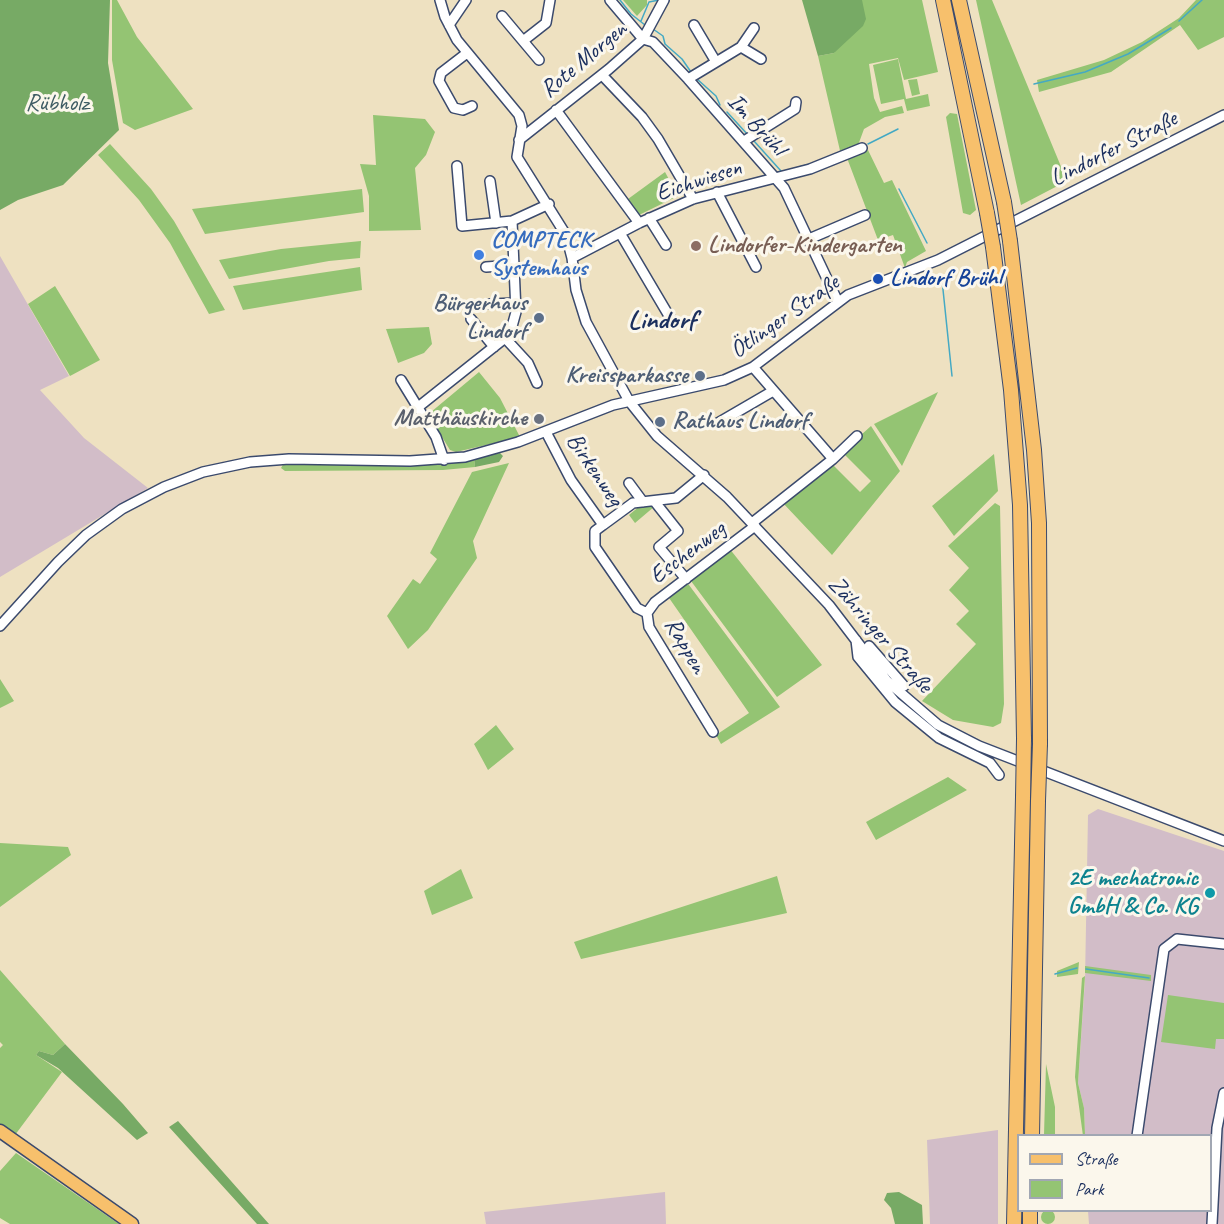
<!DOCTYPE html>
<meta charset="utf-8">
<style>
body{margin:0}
#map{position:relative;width:1224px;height:1224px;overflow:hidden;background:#eee1c1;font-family:Caveat,sans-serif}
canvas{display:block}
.legend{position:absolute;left:1017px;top:1134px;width:195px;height:78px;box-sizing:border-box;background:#fbf7ec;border:2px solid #a1a7b3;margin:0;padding:8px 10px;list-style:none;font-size:18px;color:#1b2f5e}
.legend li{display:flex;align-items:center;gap:12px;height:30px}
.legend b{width:30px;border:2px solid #a1a7b3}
</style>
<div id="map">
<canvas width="1224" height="1224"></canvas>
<ul class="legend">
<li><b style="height:8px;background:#f7c06c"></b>Straße</li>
<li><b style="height:16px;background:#94c473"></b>Park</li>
</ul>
</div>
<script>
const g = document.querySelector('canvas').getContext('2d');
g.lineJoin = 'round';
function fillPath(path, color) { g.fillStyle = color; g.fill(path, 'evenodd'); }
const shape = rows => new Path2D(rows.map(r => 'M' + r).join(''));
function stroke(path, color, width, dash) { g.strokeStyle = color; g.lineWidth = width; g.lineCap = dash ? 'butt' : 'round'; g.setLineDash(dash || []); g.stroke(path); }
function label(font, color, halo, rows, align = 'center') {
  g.font = font + ' Caveat,sans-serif'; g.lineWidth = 6; g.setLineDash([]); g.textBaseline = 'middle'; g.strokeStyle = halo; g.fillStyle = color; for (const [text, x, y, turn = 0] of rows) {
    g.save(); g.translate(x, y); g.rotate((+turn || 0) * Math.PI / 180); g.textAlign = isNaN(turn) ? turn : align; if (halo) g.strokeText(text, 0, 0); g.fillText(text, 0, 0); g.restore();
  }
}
const industrial = shape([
 [0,256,69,376,40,390,84,438,148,488,0,577],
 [1098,809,1224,851,1224,1224,1089,1224,1088,1211,1210,1210,1210,1136,1085,1135,1084,1108,1078,1083,1085,980,1088,815],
 [998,1130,998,1224,930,1224,927,1140],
 [665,1192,666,1224,486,1224,484,1212]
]);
const green = shape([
 [112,0,117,0,137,37,193,109,135,130,123,123,112,60],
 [623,0,647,0,647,5,637,16],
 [862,0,922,0,938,72,904,80,898,58,869,64,874,98,880,112,902,106,904,113,885,117,864,129,857,148,841,155,818,56,834,53],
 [976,0,992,0,1067,181,1021,205],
 [1196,0,1224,0,1224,37,1198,50,1180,25,1111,72,1039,92,1037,80,1104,60,1142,42,1179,18],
 [898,59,906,99,928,94,930,106,907,111,904,99,881,104,873,65],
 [917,79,920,94,912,96,908,80],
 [950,113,957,114,976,210,970,215,963,213,946,117],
 [373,115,425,119,435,132,426,155,415,168,421,230,369,231,369,196,360,164,376,165],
 [110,144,151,189,174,221,225,310,209,314,170,243,139,200,98,155],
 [868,150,884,183,892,180,926,251,907,262,905,268,893,235,878,240,847,158],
 [665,172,678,196,639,215,628,199],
 [362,189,364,212,205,234,192,209],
 [361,241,360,258,329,261,229,279,219,260,281,249],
 [360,267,362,290,243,310,233,286],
 [55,286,100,360,70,376,28,304],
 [429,327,432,344,424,353,398,363,386,329],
 [479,372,500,398,520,437,456,452,450,450,439,432,430,416,431,412],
 [938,392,902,466,874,424],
 [871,426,900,471,832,555,782,502,831,463,860,492,871,481,842,452],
 [994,454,998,491,954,536,932,506],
 [474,458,475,467,443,470,285,471,281,468,284,463],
 [509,463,473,541,477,558,428,630,408,649,387,616,413,579,420,584,437,559,430,553,472,472],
 [995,503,1000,506,1004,704,1001,723,993,727,953,720,922,701,976,644,956,624,969,611,949,590,969,568,948,546],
 [654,504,655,506,635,523,629,515,641,505],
 [729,548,822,665,777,697,691,581,691,577],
 [686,581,780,707,721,744,716,735,749,713,667,595],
 [0,679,14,701,0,708],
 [496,725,514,749,488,770,474,744],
 [948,777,967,790,876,840,866,822],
 [0,843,68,847,71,855,0,907],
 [461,869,473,898,432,915,424,891],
 [777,876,787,913,581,959,574,942],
 [1079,962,1078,974,1057,977,1057,971],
 [1085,966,1151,975,1151,981,1085,973],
 [0,970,65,1044,53,1055,39,1051,36,1055,62,1072,15,1135,0,1125,0,1048,3,1045,0,1042],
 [1085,976,1078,1083,1084,1108,1085,1135,1083,1136,1075,1077,1082,978],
 [1168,995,1224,1003,1224,1039,1216,1039,1215,1049,1161,1042],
 [1046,1064,1055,1107,1055,1135,1044,1135],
 [16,1153,119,1224,10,1224,0,1218,0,1171],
 '1041 1217a7 7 0 1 1 14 0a7 7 0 1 1-14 0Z'
]);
const forest = shape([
 [0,0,110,0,108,63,119,130,63,185,18,200,0,210],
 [802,0,862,0,866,19,863,26,834,53,818,56],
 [500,453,503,456,499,462,475,467,474,458],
 [65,1044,123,1104,148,1133,137,1140,58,1068,36,1055,39,1051,53,1055],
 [178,1121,269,1224,257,1224,169,1127],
 [899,1192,922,1205,923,1224,895,1224,891,1208,884,1200,887,1193]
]);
const stream = shape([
 [620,0,631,14,645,25],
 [641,21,649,2,659,0],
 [1179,21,1202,0],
 [653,29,663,36,665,44,682,59,691,72],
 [697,79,716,96,720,105],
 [1034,84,1085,72,1128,54,1171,28],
 [727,112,748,135],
 [754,141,781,171],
 [868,144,898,129],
 [799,167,810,164],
 [899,189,927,243],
 [942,280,952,376],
 [1086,969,1149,978],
 [1055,974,1077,968]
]);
const minor = shape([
 [440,0,445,17,457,40,519,115,522,126,517,157,566,235,572,258,576,290,586,322,629,401,657,436,727,497,829,605,887,681,938,725,979,746,1224,841],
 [610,0,643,39,653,42,688,79,784,188,838,302],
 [502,16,523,41,546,23,550,0],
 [449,25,466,0],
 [694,25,716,62],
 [523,41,539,60],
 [741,47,754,28],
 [467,53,441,73,439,81,454,108,463,110,472,106],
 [602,75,642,117,658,139,693,199],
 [688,79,741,47,761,59],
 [556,110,639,223],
 [519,140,609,69,643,39,664,0],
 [744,141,795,109,796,102],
 [457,166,462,226,512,221,549,204],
 [490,181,496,223],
 [717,192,756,267],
 [649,218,666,245],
 [620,233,672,321],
 [809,239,865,215],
 [572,258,639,223,693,199,810,169,862,148],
 [486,267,514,265],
 [490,304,516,303],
 [471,319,494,347],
 [505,338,528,363,537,383],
 [753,367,833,459],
 [401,380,436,437,444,460],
 [417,408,505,338,511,330,516,312,512,221],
 [718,423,773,391],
 [546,432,571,480,603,525,633,503,676,498,704,475],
 [629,483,643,502],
 [655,502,678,531,659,547,686,579],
 [752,523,833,459,857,436],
 [603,525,595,531,595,547,637,608,647,613],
 [647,613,655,602,755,526],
 [647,613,649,627,713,732],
 [0,626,58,562,86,535,122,509,164,487,203,472,250,462,289,459,410,461,465,457,518,442,613,405,724,380,753,367,848,295,938,260,1224,115],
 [856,640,858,657,895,702,939,738,990,763,999,775],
 [869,646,904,686],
 [1137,1136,1164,949,1177,939,1224,944],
 [1212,1224,1217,1128,1224,1093]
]);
const major = shape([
 [0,1131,132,1224]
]);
const highway = shape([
 [943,0,987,213],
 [959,0,1004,202],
 [1010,241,1034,450,1039,523,1040,744],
 [993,247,1011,390,1020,505,1024,739],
 [1032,1136,1038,801],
 [1014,1224,1023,797],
 [1030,1224,1030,1210]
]);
const highwayBridge = shape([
 [1004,202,1010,241],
 [987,213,993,247],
 [1023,797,1024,739],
 [1038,801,1040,744]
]);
const markers = [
 [696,246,6,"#8d6e63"],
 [479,255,6,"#3f7fe0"],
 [878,279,6,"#1a4fb4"],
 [539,318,6,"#5c6f8a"],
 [700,376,6,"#5c6f8a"],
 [539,419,6,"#6b7280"],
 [660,422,6,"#5c6f8a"],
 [1210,893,6,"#0f9aa8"]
];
const streetNames = [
 ["Rote Morgen",584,60,-40],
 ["Im Brühl",756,125,48],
 ["Lindorfer Straße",1114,149,-27],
 ["Eichwiesen",699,181,-18],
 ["Ötlinger Straße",785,317,-35],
 ["Birkenweg",594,470,56],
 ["Eschenweg",688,553,-37],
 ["Zähringer Straße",880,635,49],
 ["Rappen",685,646,60]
];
const parkNames = [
 ["Rübholz",57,104]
];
const shopNames = [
 ["COMPTECK",491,241],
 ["Systemhaus",491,269]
];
const educationNames = [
 ["Lindorfer-Kindergarten",708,246]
];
const transitNames = [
 ["Lindorf Brühl",890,279]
];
const serviceNames = [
 ["Bürgerhaus",527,304],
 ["Lindorf",527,332],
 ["Kreissparkasse",688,376],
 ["Rathaus Lindorf",672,422,"left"]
];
const worshipNames = [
 ["Matthäuskirche",527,419]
];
const cultureNames = [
 ["2E mechatronic",1198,879],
 ["GmbH & Co. KG",1198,907]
];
const quarterNames = [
 ["Lindorf",662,321]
];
fillPath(industrial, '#d2bdc8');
fillPath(green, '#94c473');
fillPath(forest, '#77aa65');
stroke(stream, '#44a9c4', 1.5);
stroke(minor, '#3b4a6d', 12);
stroke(major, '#3b4a6d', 15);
stroke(highway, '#3b4a6d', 16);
stroke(minor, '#fff', 9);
stroke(major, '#f7c06c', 12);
stroke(highway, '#f7c06c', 14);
stroke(highwayBridge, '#3b4a6d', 16, []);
stroke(highwayBridge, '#f7c06c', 14);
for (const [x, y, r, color] of markers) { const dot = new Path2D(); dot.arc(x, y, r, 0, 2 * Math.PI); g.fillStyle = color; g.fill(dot); stroke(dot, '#fbf7ec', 2); }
label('24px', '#1b2f5e', '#fbf7ec', streetNames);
label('24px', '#3f5c64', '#fbf7ec', parkNames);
label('bold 24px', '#366cbe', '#fbf7ec', shopNames, 'left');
label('bold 24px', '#785e54', '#fbf7ec', educationNames, 'left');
label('bold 24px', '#164399', '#fbf7ec', transitNames, 'left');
label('bold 24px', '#4e5e75', '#fbf7ec', serviceNames, 'right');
label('bold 24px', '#5b616d', '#fbf7ec', worshipNames, 'right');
label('bold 24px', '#0d838f', '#fbf7ec', cultureNames, 'right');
label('bold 27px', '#1b2f5e', '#fbf7ec', quarterNames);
</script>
